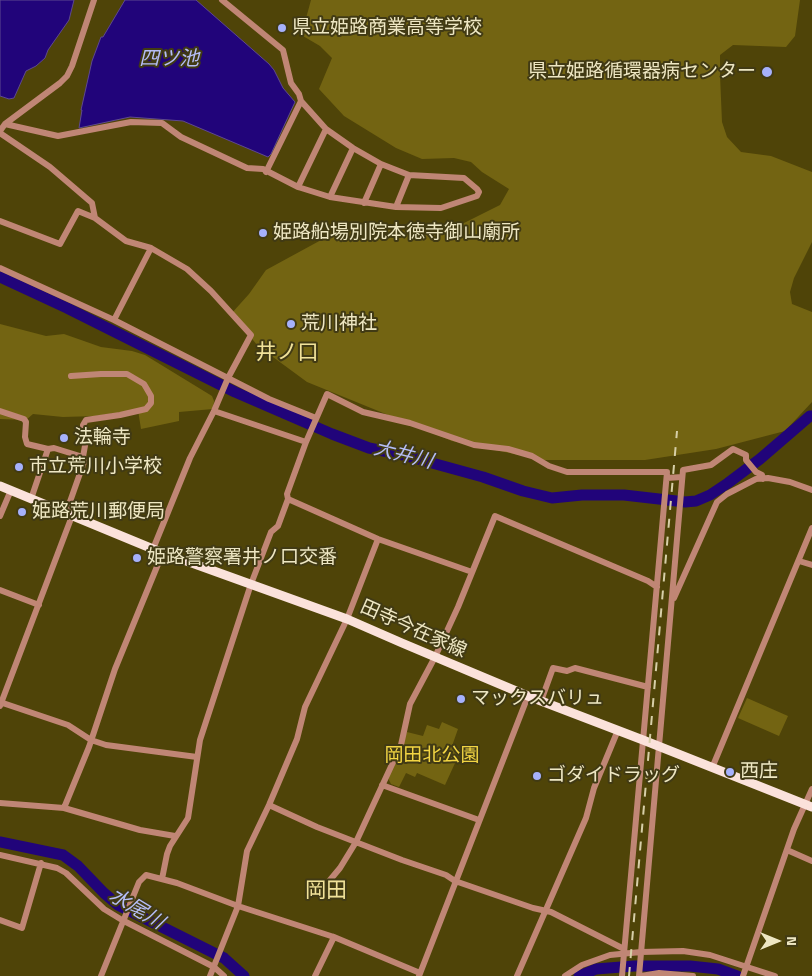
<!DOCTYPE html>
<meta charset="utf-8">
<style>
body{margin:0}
#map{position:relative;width:812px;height:976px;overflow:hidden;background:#4f4408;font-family:"Titillium Web",sans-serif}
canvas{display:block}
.north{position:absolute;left:752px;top:916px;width:50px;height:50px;-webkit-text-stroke:4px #413a14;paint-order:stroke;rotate:90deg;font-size:14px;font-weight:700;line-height:20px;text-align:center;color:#eee7c3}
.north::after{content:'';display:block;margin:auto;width:18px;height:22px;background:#eee7c3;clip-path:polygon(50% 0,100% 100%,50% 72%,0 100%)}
</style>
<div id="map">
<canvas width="812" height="976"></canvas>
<div class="north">N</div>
</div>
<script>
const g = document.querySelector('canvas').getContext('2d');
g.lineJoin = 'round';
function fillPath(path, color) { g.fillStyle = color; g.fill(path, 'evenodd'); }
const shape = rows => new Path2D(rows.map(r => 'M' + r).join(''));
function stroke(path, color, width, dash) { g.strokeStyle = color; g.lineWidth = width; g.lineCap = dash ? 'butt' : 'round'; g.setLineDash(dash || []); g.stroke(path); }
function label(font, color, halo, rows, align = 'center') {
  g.font = font + ' "Titillium Web","Noto Sans JP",sans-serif'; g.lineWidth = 4; g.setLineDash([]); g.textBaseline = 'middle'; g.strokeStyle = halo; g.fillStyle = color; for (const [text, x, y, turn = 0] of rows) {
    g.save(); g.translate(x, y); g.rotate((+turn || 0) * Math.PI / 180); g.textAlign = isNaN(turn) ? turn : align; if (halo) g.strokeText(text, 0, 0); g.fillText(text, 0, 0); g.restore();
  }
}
const green = shape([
 [311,0,800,0,795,36,786,47,733,45,720,55,720,75,722,122,727,137,741,152,771,156,812,172,812,242,794,278,790,292,792,304,812,312,812,402,785,431,716,449,645,460,543,460,452,441,307,382,258,346,231,314,249,294,266,270,334,233,376,229,444,233,500,205,509,189,482,172,471,162,454,158,422,159,396,148,344,116,319,89,332,58,320,46,303,36,305,22],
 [0,324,46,336,64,334,101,347,132,351,145,355,212,396,214,401,213,409,179,412,179,421,141,429,138,410,96,416,63,417,33,414,26,420,0,419],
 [747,698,788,716,779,736,738,718],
 [442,722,458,729,452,746,461,750,445,785,417,773,415,777,406,773,399,787,391,784,388,778,407,732,423,736,427,725,439,729]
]);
const water = shape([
 [0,0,74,0,69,20,48,50,45,58,36,66,26,71,14,98,9,99,0,96,0,0],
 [125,0,196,0,269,64,274,70,283,88,295,102,271,154,268,157,183,121,130,117,79,128,82,110,81,110,92,61,101,37,103,37,125,0]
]);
const river = shape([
 [0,277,67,308,235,392,332,434,369,448,403,455,483,477,523,491,552,498,582,495,624,495,685,502,696,501,710,495,728,483,760,459,810,416,812,416],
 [0,842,63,855,78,866,104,893,118,905,224,958,244,976],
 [579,976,596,969,634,966,690,966,718,969,737,976]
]);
const minor = shape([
 [5,124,58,136,131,122,162,123,181,137,247,168,263,169,298,187,330,197,396,207,441,208,477,196,479,192,477,189,464,178,409,175,381,164,353,148,326,129,301,101,299,94,291,83,283,50,222,0],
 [0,131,5,124,60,83,67,76,72,66,94,0],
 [0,133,50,167,92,203,95,218,126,241,151,248,187,269,211,291,251,335,228,378,214,411,190,458,153,549],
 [266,172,301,101],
 [298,187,326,129],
 [330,197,353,148],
 [364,203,381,164],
 [396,207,409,175],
 [0,221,60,244,78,211,95,218],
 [0,268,114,320,269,399,316,418],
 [114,320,151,248],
 [71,376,101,374,127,374,144,384,151,396,151,403,146,409,120,415,86,420,83,425,83,433,86,440,83,457],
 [0,411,24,419,26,422,25,437,27,444,48,449],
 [214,411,306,442],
 [667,478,682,477],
 [31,499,48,449,54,448,83,457,84,462,66,513],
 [288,499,378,539,472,572],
 [0,516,11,490],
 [799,561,812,565],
 [0,590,39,605],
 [674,598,717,502,727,494,756,479,768,478,790,482,812,490],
 [541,701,553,668,567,671,575,668,648,687],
 [0,702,68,725,91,740,106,745,197,757],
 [0,706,72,516],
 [712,768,812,528],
 [382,785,479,820],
 [0,803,64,808,140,830,175,836],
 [269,805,317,827,402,860,446,875,455,881,533,908,551,912,624,949],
 [64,808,89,747,115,669,163,552],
 [787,850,812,861],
 [0,855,57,868,66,873,104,909,122,920,214,967,224,976],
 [162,879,167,854,170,846,188,818,200,740,251,584,271,532,278,526,288,499,287,494,306,442,327,394,363,412,410,423,474,445,508,449,532,456,549,466,567,472,667,472,622,976],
 [330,880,340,868,356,842,401,745,410,704,435,657,458,607,495,516,648,581,657,587],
 [0,920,22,928,41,863],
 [101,976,139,882,146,875,177,883,238,906,334,937,420,973],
 [210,976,238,906,247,851,269,805,297,739,305,707,347,619,378,539],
 [315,976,334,937],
 [419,976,528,696],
 [517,976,586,818,594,788,618,730],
 [565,976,582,965,610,955,641,952,683,951,710,955,775,976],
 [639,976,683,470,711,465,733,449,746,455,746,460,756,472,762,475,763,479],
 [641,976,659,973,693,976],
 [743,976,794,829,812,789]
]);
const major = shape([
 [0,486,153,549,347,619,402,643,528,696,643,740,812,807]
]);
const rail = shape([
 [629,976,677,431]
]);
const markers = [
 [282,28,5,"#a6b1fc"],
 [767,72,6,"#a6b1fc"],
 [263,233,5,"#a6b1fc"],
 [291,324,5,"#a6b1fc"],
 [64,438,5,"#a6b1fc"],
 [19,467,5,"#a6b1fc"],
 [22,512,5,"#a6b1fc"],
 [137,558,5,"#a6b1fc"],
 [461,699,5,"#a6b1fc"],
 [730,772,5,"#a6b1fc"],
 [537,776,5,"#a6b1fc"]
];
const poiNames = [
 ["県立姫路商業高等学校",292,28],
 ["県立姫路循環器病センター",756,72,"right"],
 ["姫路船場別院本徳寺御山廟所",273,233],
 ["荒川神社",301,324],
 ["法輪寺",74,438],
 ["市立荒川小学校",29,467],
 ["姫路荒川郵便局",32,512],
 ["姫路警察署井ノ口交番",147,558],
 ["マックスバリュ",471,699],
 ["西庄",740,772],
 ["ゴダイドラッグ",547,776]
];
const streetNames = [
 ["田寺今在家線",413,630,24]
];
const parkNames = [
 ["岡田北公園",432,756]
];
const waterNames = [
 ["四ツ池",169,60],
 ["大井川",403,456,14],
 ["水尾川",136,910,31]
];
const quarterNames = [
 ["井ノ口",287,354],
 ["岡田",326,892]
];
fillPath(green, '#736412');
fillPath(water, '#21047a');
stroke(water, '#5e4890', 1);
stroke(river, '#21047a', 11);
stroke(minor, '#c08675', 6);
stroke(major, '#fbe2db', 9);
stroke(rail, '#d7cfa8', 2, [9, 9]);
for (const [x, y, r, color] of markers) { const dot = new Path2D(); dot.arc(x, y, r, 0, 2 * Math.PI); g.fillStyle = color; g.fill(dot); stroke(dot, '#413a14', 2); }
label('19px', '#eee7c3', '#413a14', poiNames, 'left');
label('19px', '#eee7c3', '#413a14', streetNames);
label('19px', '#f2d543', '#413a14', parkNames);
label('italic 20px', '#b5bdf5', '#413a14', waterNames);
label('21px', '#f1e299', '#413a14', quarterNames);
</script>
